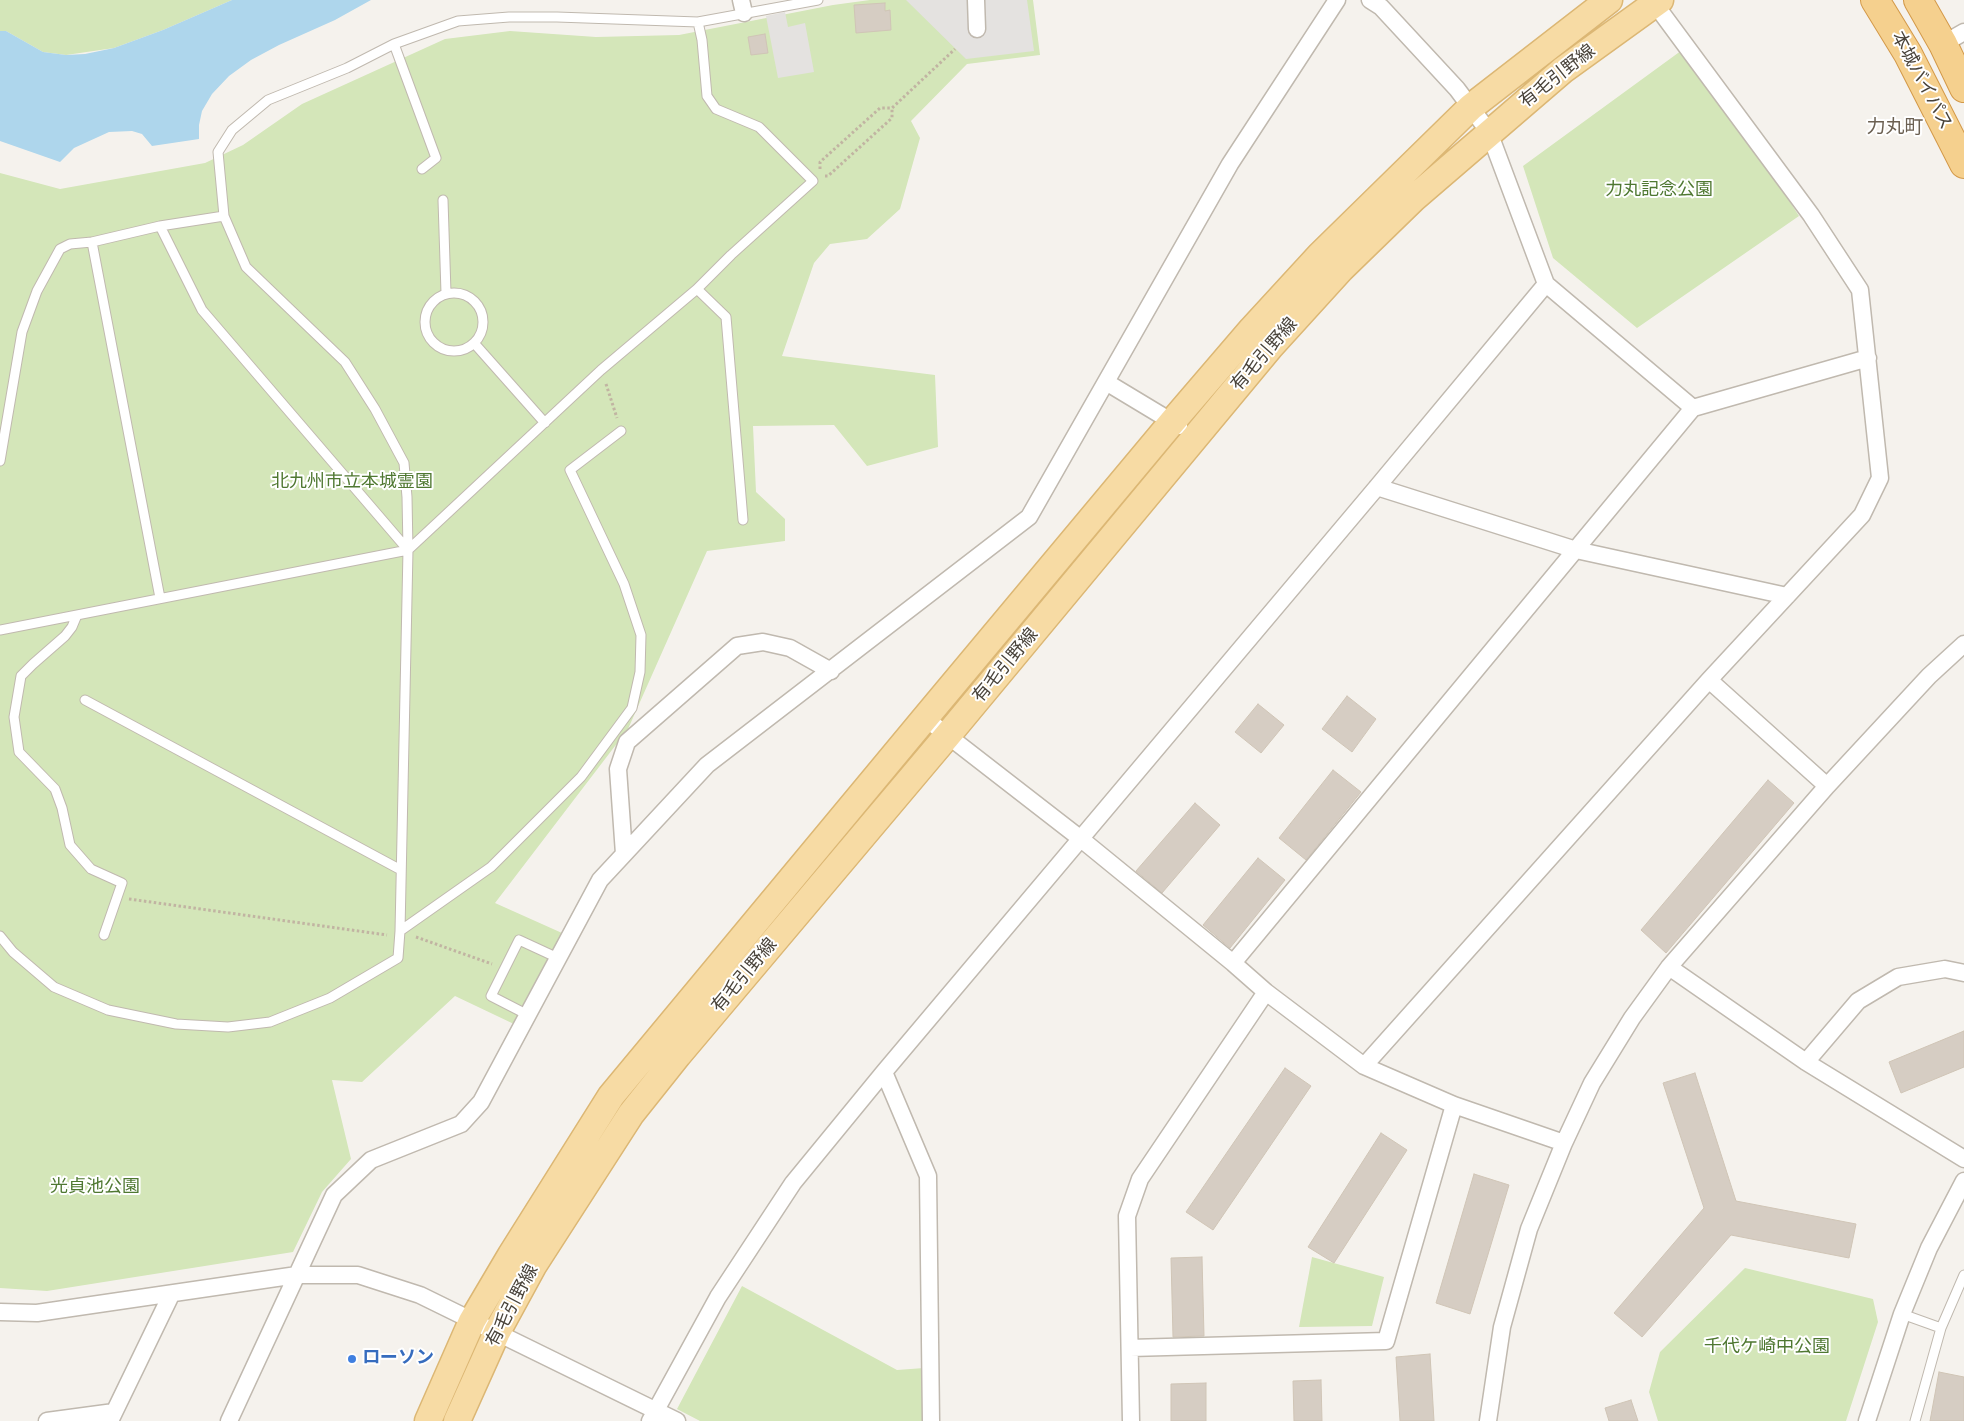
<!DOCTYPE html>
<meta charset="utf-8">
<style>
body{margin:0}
canvas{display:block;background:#f5f2ed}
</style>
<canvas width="1964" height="1421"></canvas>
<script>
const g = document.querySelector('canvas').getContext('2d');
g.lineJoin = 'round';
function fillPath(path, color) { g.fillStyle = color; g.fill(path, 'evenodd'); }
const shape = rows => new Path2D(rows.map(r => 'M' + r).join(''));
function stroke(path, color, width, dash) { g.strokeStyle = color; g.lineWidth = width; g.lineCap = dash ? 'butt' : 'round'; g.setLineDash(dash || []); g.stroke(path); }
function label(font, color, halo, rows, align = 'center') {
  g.font = font + ' Jost,"Noto Sans JP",sans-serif'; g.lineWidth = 4; g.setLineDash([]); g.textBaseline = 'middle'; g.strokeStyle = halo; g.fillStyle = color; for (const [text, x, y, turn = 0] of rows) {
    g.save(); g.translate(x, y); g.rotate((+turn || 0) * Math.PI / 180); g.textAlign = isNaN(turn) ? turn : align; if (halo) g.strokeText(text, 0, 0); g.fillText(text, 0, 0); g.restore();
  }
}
const green = shape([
 [0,0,232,0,163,30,114,48,66,55,43,52,6,31,0,31],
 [870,0,1033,0,1040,55,967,64,911,121,920,138,900,209,867,239,830,244,814,263,782,356,935,375,938,447,867,466,834,425,753,426,756,492,785,519,785,541,707,551,628,729,495,903,562,933,516,1025,455,996,362,1082,332,1080,351,1159,322,1192,293,1252,47,1291,0,1288,0,173,60,189,205,163,243,145,302,104,445,39,510,31,596,37,679,35,833,5],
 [1689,45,1799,216,1637,328,1553,258,1523,166],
 [1312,1257,1384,1277,1372,1326,1299,1327],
 [1745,1268,1873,1299,1878,1322,1846,1421,1658,1421,1649,1392,1660,1352],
 [742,1286,897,1370,924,1368,925,1421,700,1421,677,1409]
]);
const parking = shape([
 [906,0,1027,0,1034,51,966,59],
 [785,12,788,27,805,23,814,72,778,78,766,16]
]);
const water = shape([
 [232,0,371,0,335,20,279,45,251,60,229,76,212,94,202,111,199,125,199,139,152,146,142,134,132,131,109,132,74,148,60,162,0,141,0,31,6,31,43,52,66,55,85,54,114,48,163,30]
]);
const building = shape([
 [885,3,885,11,890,10,891,30,856,33,854,5,885,3],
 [765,34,768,53,751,55,748,37,765,34],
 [1347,696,1376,719,1352,752,1322,729,1347,696],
 [1258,704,1284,725,1261,753,1235,732,1258,704],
 [1333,770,1361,792,1306,860,1279,838,1333,770],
 [1768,780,1794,803,1666,953,1641,930,1768,780],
 [1195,803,1220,825,1162,893,1136,871,1195,803],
 [1258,858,1285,880,1230,948,1203,925,1258,858],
 [1964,1031,1964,1067,1901,1093,1889,1062,1964,1031],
 [1285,1068,1311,1086,1213,1230,1186,1212,1285,1068],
 [1695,1073,1736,1201,1856,1224,1849,1258,1731,1235,1642,1337,1614,1313,1704,1208,1663,1083,1695,1073],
 [1381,1133,1407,1150,1334,1263,1308,1247,1381,1133],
 [1474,1174,1509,1185,1470,1314,1436,1303,1474,1174],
 [1202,1257,1204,1336,1173,1337,1171,1258,1202,1257],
 [1430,1354,1434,1421,1400,1421,1396,1357,1430,1354],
 [1939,1372,1964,1377,1964,1421,1930,1421,1939,1372],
 [1321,1380,1322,1421,1294,1421,1293,1381,1321,1380],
 [1206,1383,1206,1421,1171,1421,1171,1384,1206,1383],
 [1631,1400,1638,1421,1609,1421,1605,1408,1631,1400]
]);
const path = shape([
 [820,169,820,162,880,108,892,108,955,49],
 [825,176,828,176,892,118,892,108],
 [606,384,617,418],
 [129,899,387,935],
 [416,937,492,964]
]);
const service = shape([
 [394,44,436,158,422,169],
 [443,200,446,293],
 [160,226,202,310,408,550],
 [92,242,160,226,224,216],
 [697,289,726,317,743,520],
 '425 322a29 29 0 1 1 58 0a29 29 0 1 1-58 0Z',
 [474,343,545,423],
 [0,461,22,332,37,291,60,249,70,244,92,242,160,598],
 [77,615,72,627,65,636,33,664,21,676,14,717,19,752,55,789,62,808,70,845,91,869,122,883,104,935],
 [0,630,408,550,601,370,697,289,731,255,813,181,759,127,716,109,707,96,702,40,698,22],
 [85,700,401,870],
 [400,931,491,867,581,777,632,708,640,672,641,635,624,584,570,470,621,431],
 [0,936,13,952,54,987,108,1010,176,1024,228,1027,270,1022,330,998,398,958,400,931,408,550,407,497,404,463,375,409,345,362,246,267,224,216,218,152,232,130,268,100,347,68,394,44,458,21,509,17,557,17,698,22,818,0],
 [528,1015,491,996,519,940,558,958],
 [1902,1314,1941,1328],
 [1915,1421,1941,1328,1964,1275]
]);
const minor = shape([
 [741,0,744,13],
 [976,0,977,29],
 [1370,0,1381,7,1457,89,1489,132,1546,284,1693,408],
 [1943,44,1964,32],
 [1106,382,1179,426],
 [1377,487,1576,550,1787,596],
 [1709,680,1827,786],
 [925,718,1081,839,1233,963,1266,992,1364,1066,1454,1105,1564,1143],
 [624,854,618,769,627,742,737,646,763,642,790,648,831,671],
 [1233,963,1693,408,1868,358],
 [1669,967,1806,1062,1964,1159],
 [1806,1062,1858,1001,1898,977,1945,969,1964,973],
 [1364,1066,1709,680,1862,515,1880,478,1860,290,1811,215,1655,4],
 [884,1072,928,1176,931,1421],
 [0,1312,37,1313,297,1275,358,1275,420,1295,677,1421],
 [1130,1348,1386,1341,1454,1105],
 [47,1421,114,1412],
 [110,1421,171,1295],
 [229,1421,334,1195,371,1160,461,1124,481,1102,600,880,707,765,1029,517,1230,164,1337,0],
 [650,1421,718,1297,793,1183,884,1072,1377,487,1546,284],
 [1131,1421,1127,1216,1140,1179,1266,992],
 [1488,1421,1502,1327,1529,1229,1564,1143,1592,1083,1632,1018,1669,967,1827,786,1929,676,1964,644],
 [1867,1421,1902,1314,1929,1248,1964,1181]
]);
const primary = shape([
 [428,1421,472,1321,511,1255,611,1096,925,718,1173,421,1252,329,1320,255,1471,107,1609,0],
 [457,1421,497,1332,533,1266,631,1114,678,1055,947,736,1271,346,1341,269,1413,199,1563,70,1660,0]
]);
const trunk = shape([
 [1875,0,1908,54,1964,164],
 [1918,0,1943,44,1964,88]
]);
const markers = [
 [352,1359,5,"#3f7fe0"]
];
const streetNames = [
 ["有毛引野線",1558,77,-38],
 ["本城バイパス",1921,81,62],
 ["有毛引野線",1265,355,-49],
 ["有毛引野線",1006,666,-50],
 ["有毛引野線",745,976,-50],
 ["有毛引野線",513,1306,-62]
];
const parkNames = [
 ["力丸記念公園",1659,191],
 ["北九州市立本城霊園",352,483],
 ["光貞池公園",95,1188],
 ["千代ケ崎中公園",1767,1348]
];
const shopNames = [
 ["ローソン",362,1359]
];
const neighbourhoodNames = [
 ["力丸町",1895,128]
];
fillPath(green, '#d4e6b9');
fillPath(parking, '#e4e2e0');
fillPath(water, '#aed6ec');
fillPath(building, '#d6cdc3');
stroke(building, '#d0c5b6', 1);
stroke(service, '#c0b9af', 11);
stroke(minor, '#c0b9af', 19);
stroke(primary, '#dcb774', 29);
stroke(trunk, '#d39949', 30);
stroke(path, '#c1b4a2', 3, [2.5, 2.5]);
stroke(service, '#fff', 9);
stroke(minor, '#fff', 16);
stroke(primary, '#f7dba4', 26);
stroke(trunk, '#f5d08e', 28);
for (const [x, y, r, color] of markers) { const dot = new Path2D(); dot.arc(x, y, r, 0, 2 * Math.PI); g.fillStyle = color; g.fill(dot); stroke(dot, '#fff', 2); }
label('18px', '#49433a', '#fff', streetNames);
label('18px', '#4f7831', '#fff', parkNames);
label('bold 18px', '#366cbe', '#fff', shopNames, 'left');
label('19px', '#6b6052', '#fff', neighbourhoodNames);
</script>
